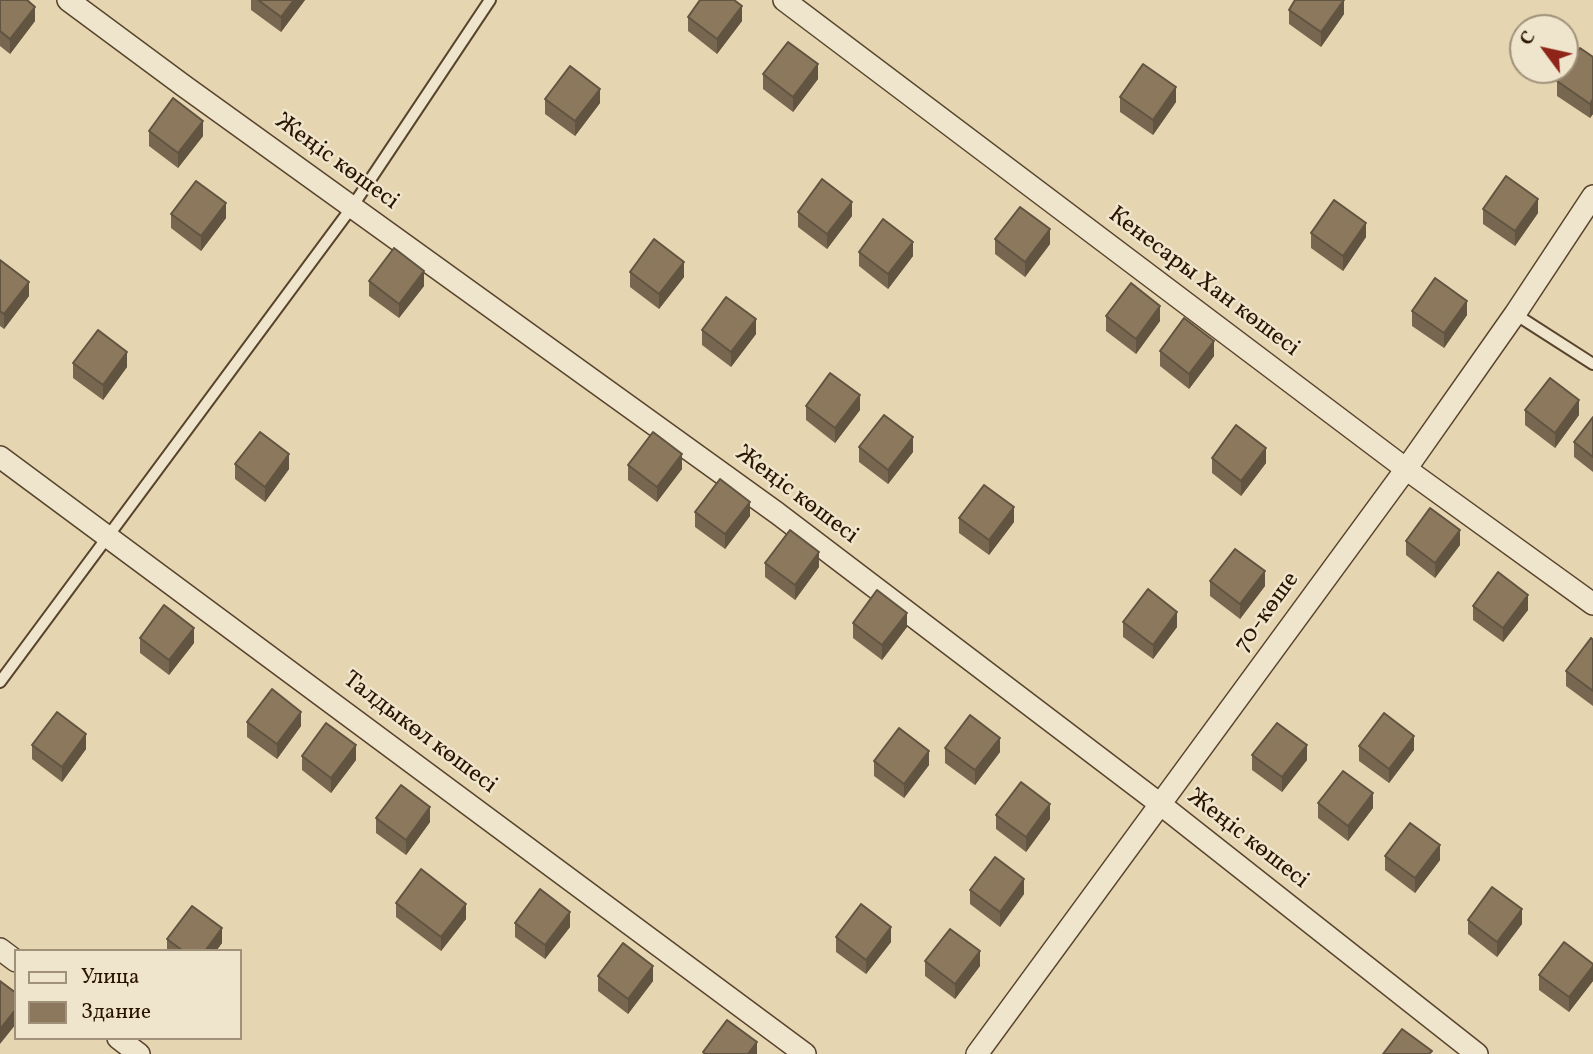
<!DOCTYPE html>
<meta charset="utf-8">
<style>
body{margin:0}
#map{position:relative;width:1593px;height:1054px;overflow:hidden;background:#e6d5b1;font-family:Vollkorn,serif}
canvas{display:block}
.legend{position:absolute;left:14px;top:949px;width:228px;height:91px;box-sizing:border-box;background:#efe4cc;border:2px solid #a0917b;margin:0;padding:9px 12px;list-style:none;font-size:21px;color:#291401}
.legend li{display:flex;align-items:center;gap:14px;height:35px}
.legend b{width:35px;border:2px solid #a0917b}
.north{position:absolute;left:1509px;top:14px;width:70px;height:70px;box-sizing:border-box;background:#efe4cc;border:2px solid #a0917b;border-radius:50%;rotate:303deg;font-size:19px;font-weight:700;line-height:28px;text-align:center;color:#291401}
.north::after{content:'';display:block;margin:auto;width:24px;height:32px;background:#8f2418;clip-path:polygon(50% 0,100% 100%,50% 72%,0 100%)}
</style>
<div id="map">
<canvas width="1593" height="1054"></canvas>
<ul class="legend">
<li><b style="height:9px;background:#efe4cc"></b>Улица</li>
<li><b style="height:19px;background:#8b785d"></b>Здание</li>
</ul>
<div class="north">С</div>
</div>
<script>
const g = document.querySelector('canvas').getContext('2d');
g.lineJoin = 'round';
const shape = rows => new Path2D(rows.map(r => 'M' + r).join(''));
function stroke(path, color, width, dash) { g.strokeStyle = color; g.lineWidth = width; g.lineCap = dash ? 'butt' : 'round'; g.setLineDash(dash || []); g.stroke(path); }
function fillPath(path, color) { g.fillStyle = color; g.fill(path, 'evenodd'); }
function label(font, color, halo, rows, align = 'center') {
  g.font = font + ' Vollkorn,serif'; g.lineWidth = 5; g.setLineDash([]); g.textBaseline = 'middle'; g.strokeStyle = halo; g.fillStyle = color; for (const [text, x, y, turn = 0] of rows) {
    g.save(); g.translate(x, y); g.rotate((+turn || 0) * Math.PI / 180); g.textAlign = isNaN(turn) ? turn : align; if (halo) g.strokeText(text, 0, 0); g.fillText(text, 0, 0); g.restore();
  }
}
const lane = shape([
 [1515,314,1593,364],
 [0,682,352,207,490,0]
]);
const street = shape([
 [68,0,184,86,777,513,1160,804,1477,1054],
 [784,0,1406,469,1593,604],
 [0,457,805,1054],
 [0,949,16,961],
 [118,1038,139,1054],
 [977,1054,1406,469,1515,314,1593,196]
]);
const wall = shape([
 [0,0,35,21,10,54,0,46],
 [251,0,305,0,281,32,251,10],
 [1344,0,1344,14,1321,47,1289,24,1289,10],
 [688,17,742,21,717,54,688,31],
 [1593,57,1593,114,1590,118,1557,96,1557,81],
 [763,74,818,79,793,112,763,89],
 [1120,97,1176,102,1153,135,1120,112],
 [545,99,600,103,575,136,545,114],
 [149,131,203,136,178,168,149,146],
 [1483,209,1538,213,1515,246,1483,224],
 [798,212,852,216,827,249,798,227],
 [171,214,226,218,201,251,171,228],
 [1311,233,1366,237,1343,271,1311,248],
 [995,239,1050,244,1025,277,995,254],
 [859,252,913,256,888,289,859,266],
 [0,260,29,296,4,329,0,326],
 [630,272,684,277,659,309,630,287],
 [369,281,424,286,399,318,369,296],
 [1412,311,1467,315,1444,348,1412,326],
 [1106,316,1160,321,1136,354,1106,331],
 [702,330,756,334,731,367,702,345],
 [1160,351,1214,356,1189,389,1160,366],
 [73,363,127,367,103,400,73,378],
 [806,406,860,410,835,443,806,420],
 [1525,410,1579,415,1555,448,1525,425],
 [1593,417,1593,472,1574,457,1574,442],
 [859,447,913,452,888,484,859,462],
 [1212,458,1266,463,1241,496,1212,473],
 [235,464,289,469,265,502,235,479],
 [628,465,682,469,657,502,628,480],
 [695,512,750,516,725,549,695,527],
 [959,518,1014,522,989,555,959,533],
 [1406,541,1460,545,1435,578,1406,555],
 [765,563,819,567,795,600,765,577],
 [1210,581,1265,586,1240,619,1210,596],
 [1473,606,1528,610,1503,642,1473,620],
 [1123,622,1177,627,1153,659,1123,637],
 [853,623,907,627,882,660,853,638],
 [140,638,194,643,169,675,140,653],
 [1593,640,1593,706,1566,686,1566,671],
 [247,722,301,726,277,759,247,737],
 [32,745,86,749,62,782,32,759],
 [1359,746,1414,750,1389,783,1359,761],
 [945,748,1000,752,975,785,945,763],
 [1252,755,1307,760,1282,792,1252,770],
 [302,756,356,760,331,793,302,770],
 [874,761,929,765,904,798,874,776],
 [1318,803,1373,808,1348,841,1318,818],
 [996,815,1050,819,1026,852,996,829],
 [376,818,430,822,406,855,376,833],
 [1385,856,1440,860,1415,893,1385,870],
 [970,890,1024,894,1000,927,970,904],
 [396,903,466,919,441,951,396,917],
 [1468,920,1522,924,1497,957,1468,934],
 [515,923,570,927,545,959,515,937],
 [836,937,891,942,866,974,836,952],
 [167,939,222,943,216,951,167,951],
 [925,961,980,966,955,999,925,976],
 [1593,964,1593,981,1569,1012,1539,990,1539,975],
 [598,976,653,981,628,1014,598,991]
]);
const shadedWall = shape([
 [294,0,305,0,281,32,281,17],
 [1344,0,1344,14,1321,47,1321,32],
 [742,6,742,21,717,54,717,39],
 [35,7,35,21,10,54,10,39],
 [818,64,818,79,793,112,793,97],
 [1176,87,1176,102,1153,135,1153,120],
 [600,89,600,103,575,136,575,121],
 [1593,99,1593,114,1590,118,1590,104],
 [203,121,203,136,178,168,178,153],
 [1538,199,1538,213,1515,246,1515,231],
 [852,202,852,216,827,249,827,234],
 [226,203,226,218,201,251,201,236],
 [1366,223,1366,237,1343,271,1343,256],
 [1050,229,1050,244,1025,277,1025,262],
 [913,242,913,256,888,289,888,274],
 [684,262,684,277,659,309,659,294],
 [424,271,424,286,399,318,399,304],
 [29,282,29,296,4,329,4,314],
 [1467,301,1467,315,1444,348,1444,333],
 [1160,306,1160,321,1136,354,1136,339],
 [756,319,756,334,731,367,731,352],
 [1214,341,1214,356,1189,389,1189,374],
 [127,352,127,367,103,400,103,385],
 [860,395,860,410,835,443,835,428],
 [1579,400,1579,415,1555,448,1555,433],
 [913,437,913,452,888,484,888,470],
 [1266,448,1266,463,1241,496,1241,481],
 [289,454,289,469,265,502,265,487],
 [682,454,682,469,657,502,657,487],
 [750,502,750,516,725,549,725,534],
 [1014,507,1014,522,989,555,989,540],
 [1460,530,1460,545,1435,578,1435,563],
 [819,552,819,567,795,600,795,585],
 [1265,571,1265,586,1240,619,1240,604],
 [1528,595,1528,610,1503,642,1503,628],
 [1177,612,1177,627,1153,659,1153,645],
 [907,613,907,627,882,660,882,645],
 [194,628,194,643,169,675,169,660],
 [301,712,301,726,277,759,277,744],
 [86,734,86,749,62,782,62,767],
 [1414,736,1414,750,1389,783,1389,769],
 [1000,738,1000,752,975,785,975,770],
 [356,745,356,760,331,793,331,778],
 [1307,745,1307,760,1282,792,1282,777],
 [929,751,929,765,904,798,904,784],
 [1373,793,1373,808,1348,841,1348,826],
 [1050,804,1050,819,1026,852,1026,837],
 [430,807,430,822,406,855,406,840],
 [1440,845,1440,860,1415,893,1415,878],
 [1024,879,1024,894,1000,927,1000,912],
 [466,904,466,919,441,951,441,937],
 [1522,909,1522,924,1497,957,1497,942],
 [570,912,570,927,545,959,545,945],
 [891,927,891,942,866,974,866,960],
 [222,928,222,943,216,951,205,951],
 [980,951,980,966,955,999,955,984],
 [653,966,653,981,628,1014,628,999],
 [1593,966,1593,981,1569,1012,1569,997],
 [16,1009,16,1024,0,1044,0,1029],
 [757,1042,757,1054,748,1054]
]);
const building = shape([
 [0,0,27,0,35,7,10,39,0,31,0,0],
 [258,0,294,0,281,17,258,0],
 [700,0,734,0,742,6,717,39,688,17,700,0],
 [1295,0,1344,0,1321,32,1289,10,1295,0],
 [788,42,818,64,793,97,763,74,788,42],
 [1580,48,1593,57,1593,99,1590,104,1557,81,1580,48],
 [1143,64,1176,87,1153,120,1120,97,1143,64],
 [570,66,600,89,575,121,545,99,570,66],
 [173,98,203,121,178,153,149,131,173,98],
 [1506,176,1538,199,1515,231,1483,209,1506,176],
 [822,179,852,202,827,234,798,212,822,179],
 [196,181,226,203,201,236,171,214,196,181],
 [1334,200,1366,223,1343,256,1311,233,1334,200],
 [1020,207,1050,229,1025,262,995,239,1020,207],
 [883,219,913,242,888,274,859,252,883,219],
 [654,239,684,262,659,294,630,272,654,239],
 [394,248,424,271,399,304,369,281,394,248],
 [0,260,29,282,4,314,0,311,0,260],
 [1435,278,1467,301,1444,333,1412,311,1435,278],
 [1131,283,1160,306,1136,339,1106,316,1131,283],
 [726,297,756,319,731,352,702,330,726,297],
 [1184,318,1214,341,1189,374,1160,351,1184,318],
 [98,330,127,352,103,385,73,363,98,330],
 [830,373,860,395,835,428,806,406,830,373],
 [1550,378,1579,400,1555,433,1525,410,1550,378],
 [884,415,913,437,888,470,859,447,884,415],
 [1593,417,1593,457,1574,442,1593,417],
 [1236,425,1266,448,1241,481,1212,458,1236,425],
 [260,432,289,454,265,487,235,464,260,432],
 [653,432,682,454,657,487,628,465,653,432],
 [720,479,750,502,725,534,695,512,720,479],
 [984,485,1014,507,989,540,959,518,984,485],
 [1430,508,1460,530,1435,563,1406,541,1430,508],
 [790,530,819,552,795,585,765,563,790,530],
 [1235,549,1265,571,1240,604,1210,581,1235,549],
 [1498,572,1528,595,1503,628,1473,606,1498,572],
 [1148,589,1177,612,1153,645,1123,622,1148,589],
 [877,590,907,613,882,645,853,623,877,590],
 [164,605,194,628,169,660,140,638,164,605],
 [1591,638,1593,640,1593,691,1566,671,1591,638],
 [272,689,301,712,277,744,247,722,272,689],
 [57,712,86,734,62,767,32,745,57,712],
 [1384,713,1414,736,1389,769,1359,746,1384,713],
 [970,715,1000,738,975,770,945,748,970,715],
 [326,723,356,745,331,778,302,756,326,723],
 [1277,723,1307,745,1282,777,1252,755,1277,723],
 [899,728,929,751,904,784,874,761,899,728],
 [1343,771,1373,793,1348,826,1318,803,1343,771],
 [1021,782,1050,804,1026,837,996,815,1021,782],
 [401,785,430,807,406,840,376,818,401,785],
 [1410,823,1440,845,1415,878,1385,856,1410,823],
 [995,857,1024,879,1000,912,970,890,995,857],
 [421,869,466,904,441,937,396,903,421,869],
 [1492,887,1522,909,1497,942,1468,920,1492,887],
 [540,889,570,912,545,945,515,923,540,889],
 [861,904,891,927,866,960,836,937,861,904],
 [192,906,222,928,205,951,183,951,167,939,192,906],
 [950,929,980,951,955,984,925,961,950,929],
 [1564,942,1593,964,1593,966,1569,997,1539,975,1564,942],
 [623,943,653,966,628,999,598,976,623,943],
 [0,981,16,993,16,1009,0,1029,0,981],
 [727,1020,757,1042,748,1054,705,1054,703,1052,727,1020],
 [1402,1029,1432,1051,1429,1054,1383,1054,1402,1029]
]);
const streetNames = [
 ["Жеңіс көшесі",336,163,36],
 ["Кенесары Хан көшесі",1203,283,37],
 ["Жеңіс көшесі",796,496,37],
 ["70-көше",1268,613,-54],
 ["Талдыкөл көшесі",419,734,37],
 ["Жеңіс көшесі",1247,840,38]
];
stroke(lane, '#58442d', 14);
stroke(street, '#58442d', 24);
stroke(lane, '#efe4cc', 10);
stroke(street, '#efe4cc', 21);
fillPath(wall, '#786750');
fillPath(shadedWall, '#615441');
fillPath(building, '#8b785d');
stroke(building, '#615441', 2);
label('24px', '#291401', '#efe4cc', streetNames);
</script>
